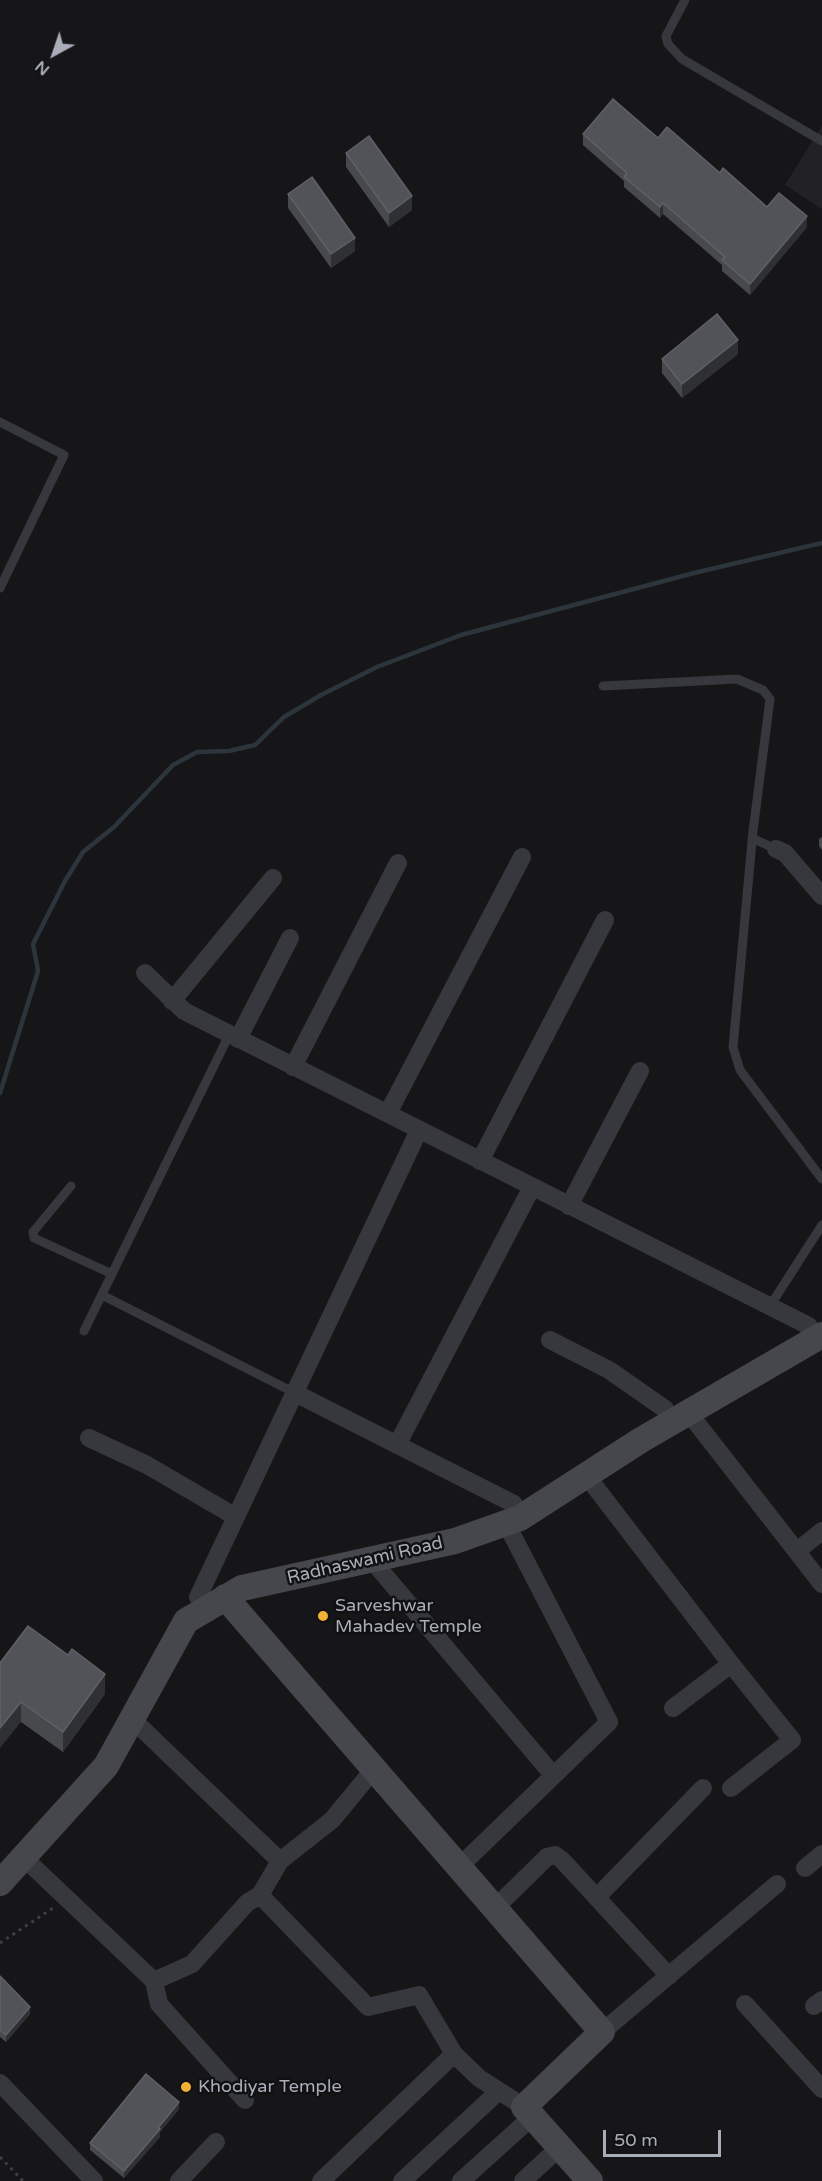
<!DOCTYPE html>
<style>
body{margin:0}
#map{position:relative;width:822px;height:2181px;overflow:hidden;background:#161618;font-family:"Varela Round",sans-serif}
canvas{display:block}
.north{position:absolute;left:24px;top:24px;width:60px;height:60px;-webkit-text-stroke:4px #111113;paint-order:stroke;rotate:220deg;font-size:16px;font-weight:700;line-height:24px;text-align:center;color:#a8adb8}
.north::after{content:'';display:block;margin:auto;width:21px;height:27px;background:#a8adb8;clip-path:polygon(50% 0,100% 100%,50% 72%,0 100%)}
.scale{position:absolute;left:603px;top:2130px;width:118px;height:27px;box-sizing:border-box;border:3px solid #a8adb8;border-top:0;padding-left:8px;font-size:18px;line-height:21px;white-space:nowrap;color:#a8adb8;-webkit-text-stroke:4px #111113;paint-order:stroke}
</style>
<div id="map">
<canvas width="822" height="2181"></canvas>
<div class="north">N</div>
<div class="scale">50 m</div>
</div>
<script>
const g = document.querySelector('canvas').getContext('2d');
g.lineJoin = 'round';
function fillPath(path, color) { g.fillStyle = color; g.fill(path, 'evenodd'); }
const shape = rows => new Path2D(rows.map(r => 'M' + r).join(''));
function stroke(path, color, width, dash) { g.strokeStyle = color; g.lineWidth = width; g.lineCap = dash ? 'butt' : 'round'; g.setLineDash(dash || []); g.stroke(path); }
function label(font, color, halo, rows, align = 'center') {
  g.font = font + ' "Varela Round",sans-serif'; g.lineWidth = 5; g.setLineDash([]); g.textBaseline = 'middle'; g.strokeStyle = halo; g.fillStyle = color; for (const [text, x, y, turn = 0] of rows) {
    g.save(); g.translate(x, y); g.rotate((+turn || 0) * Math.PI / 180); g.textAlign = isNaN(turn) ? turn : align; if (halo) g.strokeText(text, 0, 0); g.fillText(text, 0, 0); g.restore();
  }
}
const built = shape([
 [822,126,822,209,785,185]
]);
const stream = shape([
 [0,1093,38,971,33,944,65,881,83,852,114,827,173,765,197,752,229,751,255,745,284,717,321,695,377,667,461,635,694,573,822,543]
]);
const path = shape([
 [0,1943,53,1908],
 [0,2157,23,2181]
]);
const lane = shape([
 [685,0,666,36,668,44,682,59,822,141],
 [0,422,64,455,0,588],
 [603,686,737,679,763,690,770,699,753,831,733,1047,740,1070,822,1179],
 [752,838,776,849],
 [71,1186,33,1232,34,1238,112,1274],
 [102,1295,295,1393],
 [770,1306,822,1225],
 [84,1331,229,1035]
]);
const street = shape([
 [776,849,785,853,822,896],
 [145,973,184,1011,809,1326],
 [172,1001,273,878],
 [238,1039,290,938],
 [293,1067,398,863],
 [388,1113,522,857],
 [480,1161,605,920],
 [569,1206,640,1071],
 [550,1340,609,1370,665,1409],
 [295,1393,514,1504],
 [688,1412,822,1584],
 [89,1438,147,1465,236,1517],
 [397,1445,532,1187],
 [586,1475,731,1664,792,1740,731,1788],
 [797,1551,822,1531],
 [371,1559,553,1775],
 [198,1597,419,1130],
 [673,1708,731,1664],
 [132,1719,280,1861],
 [23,1857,154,1981,159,2004,245,2100],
 [459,1867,609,1722,506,1523],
 [805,1868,822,1854],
 [260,1895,368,2007,419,1995,454,2054],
 [597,1897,703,1788],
 [495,1908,547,1857,555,1855,562,1860,669,1976],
 [154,1981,192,1964,247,1903,260,1895,280,1861,332,1820,374,1769],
 [745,2004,822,2089],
 [814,2006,822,2000],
 [602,2032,777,1884],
 [0,2083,94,2181],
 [179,2181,216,2142],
 [321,2181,454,2054,479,2078,524,2107],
 [402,2181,499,2091],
 [461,2181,533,2116],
 [523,2181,560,2147]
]);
const secondary = shape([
 [225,1597,602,2032,524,2107,590,2181],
 [0,1883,106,1766,186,1621,242,1588,455,1541,520,1518,641,1440,822,1335]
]);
const wall = shape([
 [583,134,658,138,720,173,767,207,807,227,750,295,722,271,722,265,663,214,660,218,624,187,624,181,583,145],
 [346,153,412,210,389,227,346,167],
 [288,194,355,251,331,268,288,208],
 [738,354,682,398,662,373,662,359],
 [822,837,822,850,819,846,819,839],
 [0,1663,105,1694,63,1752,21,1722],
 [0,1976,30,2014,6,2042,0,2037],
 [179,2109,160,2132,160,2137,124,2178,90,2150,90,2143]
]);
const shadedWall = shape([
 [412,196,412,210,389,227,389,213],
 [663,203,663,214,660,218,660,207],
 [807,216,807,227,750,295,750,284],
 [355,238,355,251,331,268,331,254],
 [738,340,738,354,682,398,682,384],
 [105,1674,105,1694,63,1752,63,1732],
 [21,1702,21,1722,0,1748,0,1728],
 [30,2007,30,2014,6,2042,6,2035],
 [179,2102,179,2109,160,2132,160,2137,124,2178,124,2171]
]);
const building = shape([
 [613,99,658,138,667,127,720,173,723,168,767,207,779,193,807,216,750,284,722,260,725,257,663,203,660,207,624,177,627,173,583,134,613,99],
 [369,136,412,196,389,213,346,153,369,136],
 [312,177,355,238,331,254,288,194,312,177],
 [717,314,738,340,682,384,662,359,717,314],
 [28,1626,68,1655,72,1649,105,1674,63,1732,21,1702,0,1728,0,1663,28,1626],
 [0,1976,30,2007,6,2035,0,2030,0,1976],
 [146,2074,179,2102,158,2128,160,2129,124,2171,90,2143,146,2074]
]);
const markers = [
 [323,1616,6,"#f2b134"],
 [186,2087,6,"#f2b134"]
];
const streetNames = [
 ["Radhaswami Road",365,1561,-13]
];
const poiNames = [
 ["Sarveshwar",335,1606],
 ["Mahadev Temple",335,1627],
 ["Khodiyar Temple",198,2087]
];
fillPath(built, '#222225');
stroke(stream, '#2c353c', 4.5);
stroke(path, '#3d3f44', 3, [3, 4.5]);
stroke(lane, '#37383d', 9);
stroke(street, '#37383d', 18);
stroke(secondary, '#45474d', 26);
fillPath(wall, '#47494d');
fillPath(shadedWall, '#2f3033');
fillPath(building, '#525359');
stroke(building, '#5f6168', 1.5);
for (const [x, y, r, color] of markers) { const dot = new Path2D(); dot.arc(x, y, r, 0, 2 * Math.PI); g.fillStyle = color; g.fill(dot); stroke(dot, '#111113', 2); }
label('18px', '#a8adb8', '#111113', streetNames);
label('18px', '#a8adb8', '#111113', poiNames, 'left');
</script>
